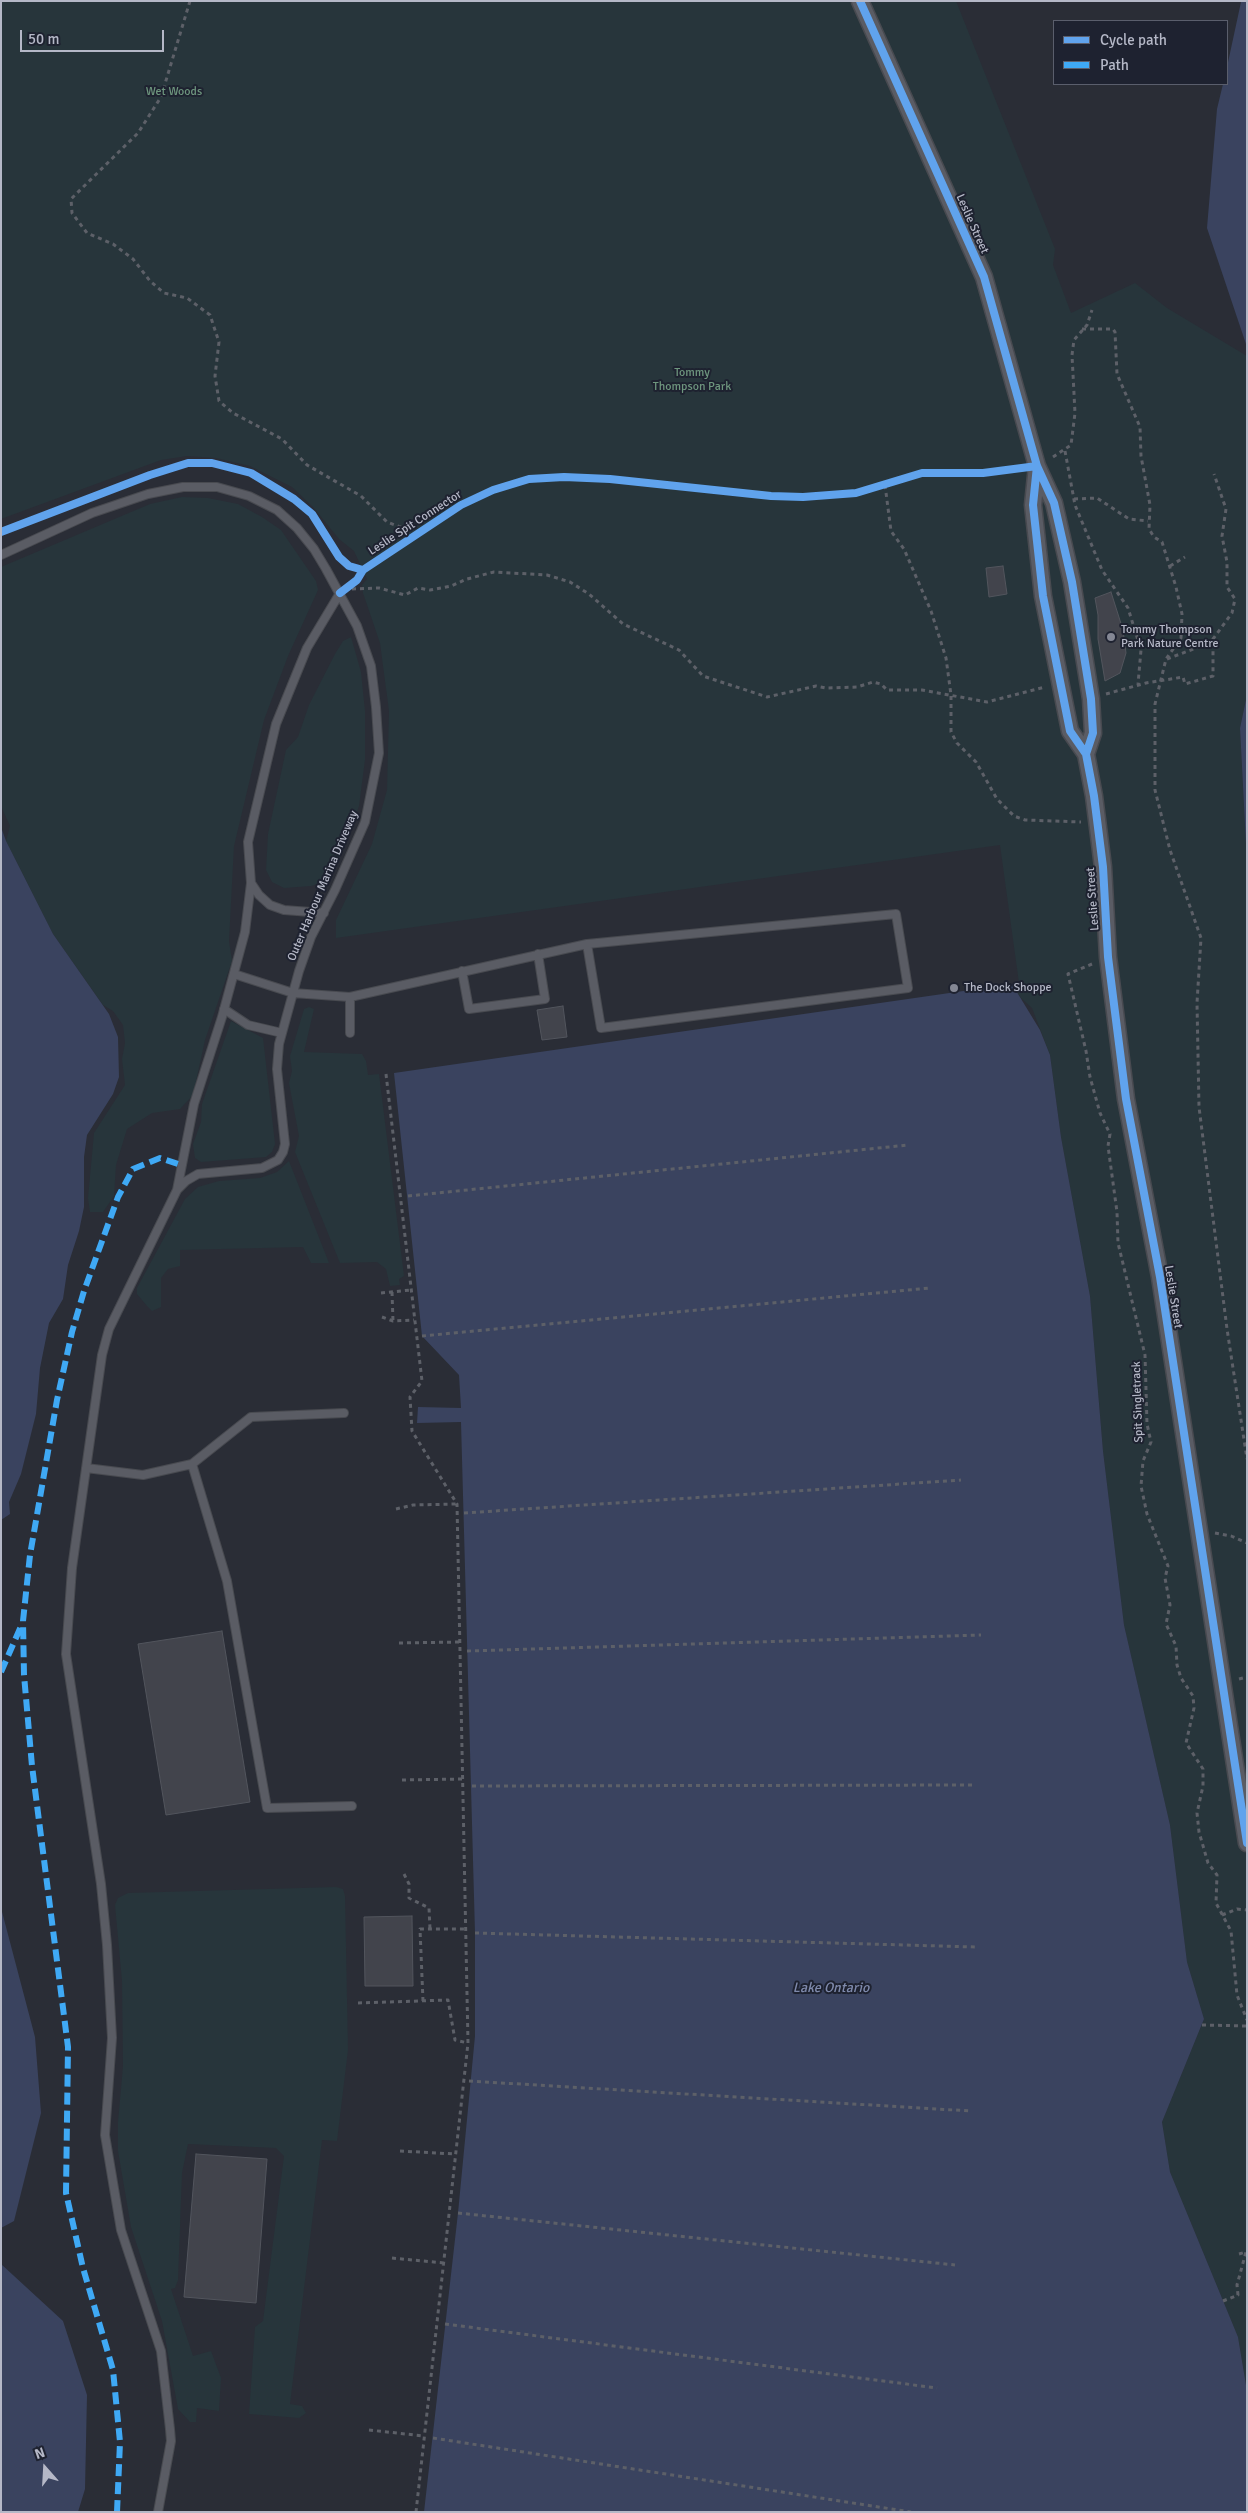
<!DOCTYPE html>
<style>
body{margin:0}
#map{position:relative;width:1248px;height:2513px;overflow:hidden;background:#2a2d36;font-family:Signika,sans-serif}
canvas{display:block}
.frame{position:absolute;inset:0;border:2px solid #b5b8c7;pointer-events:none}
.legend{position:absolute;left:1053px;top:20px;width:175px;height:65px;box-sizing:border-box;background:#1e2230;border:1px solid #5a5e6c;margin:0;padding:6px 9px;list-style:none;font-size:15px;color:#b5b8c7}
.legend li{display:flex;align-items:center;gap:10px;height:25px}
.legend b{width:25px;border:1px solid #5a5e6c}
.north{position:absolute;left:20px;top:2443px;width:50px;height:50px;-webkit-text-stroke:4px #1e2230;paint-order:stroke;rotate:341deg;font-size:14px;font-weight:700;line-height:20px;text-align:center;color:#b5b8c7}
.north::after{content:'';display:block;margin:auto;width:18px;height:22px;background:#b5b8c7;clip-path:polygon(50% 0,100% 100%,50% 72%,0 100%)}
.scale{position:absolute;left:20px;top:30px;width:144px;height:22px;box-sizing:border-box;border:2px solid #b5b8c7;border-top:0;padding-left:6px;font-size:15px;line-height:18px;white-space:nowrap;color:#b5b8c7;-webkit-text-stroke:4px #1e2230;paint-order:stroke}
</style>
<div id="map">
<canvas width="1248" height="2513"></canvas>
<div class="frame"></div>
<ul class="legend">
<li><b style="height:6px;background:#60a3ed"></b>Cycle path</li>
<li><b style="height:6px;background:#3fa9f5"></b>Path</li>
</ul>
<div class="north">N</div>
<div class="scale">50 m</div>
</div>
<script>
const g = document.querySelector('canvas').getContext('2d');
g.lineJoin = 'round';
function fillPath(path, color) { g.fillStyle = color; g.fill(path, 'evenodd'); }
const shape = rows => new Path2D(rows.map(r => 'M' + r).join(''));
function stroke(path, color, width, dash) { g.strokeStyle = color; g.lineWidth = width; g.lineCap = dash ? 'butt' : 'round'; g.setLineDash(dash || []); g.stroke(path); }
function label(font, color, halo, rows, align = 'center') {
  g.font = font + ' Signika,sans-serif'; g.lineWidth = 4; g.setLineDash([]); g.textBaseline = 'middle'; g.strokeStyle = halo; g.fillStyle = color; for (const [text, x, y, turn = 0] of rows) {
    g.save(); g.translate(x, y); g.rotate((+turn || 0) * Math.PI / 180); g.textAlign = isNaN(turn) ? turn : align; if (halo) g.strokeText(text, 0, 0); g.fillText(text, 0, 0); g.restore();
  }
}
const green = shape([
 [1,1,956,1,1055,249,1053,265,1071,313,1135,283,1167,308,1247,356,1247,695,1240,728,1247,864,1247,2391,1238,2337,1170,2172,1162,2122,1204,2019,1187,1962,1170,1825,1124,1625,1103,1451,1090,1296,1061,1137,1050,1055,1032,1008,1021,998,1012,984,1019,983,1000,845,336,938,336,920,372,844,387,790,389,711,380,643,363,593,362,585,367,579,354,551,339,539,313,507,292,487,250,466,216,458,187,456,161,460,1,519],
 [182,497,208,498,238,504,262,517,281,530,316,581,318,590,288,656,264,720,234,846,229,941,232,961,205,1040,193,1095,180,1109,152,1113,127,1129,116,1165,114,1196,103,1212,90,1212,88,1198,94,1133,125,1085,122,1059,125,1043,123,1025,113,1011,103,1005,53,934,6,841,10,826,1,806,1,567,150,504],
 [351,637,361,672,365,711,365,760,359,806,346,844,327,881,311,886,284,888,272,882,266,870,268,834,286,750,298,737,309,705,335,654,343,641],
 [309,1007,314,1009,304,1052,362,1054,366,1061,368,1075,379,1074,404,1276,399,1279,400,1285,390,1286,386,1269,377,1262,340,1263,295,1152,299,1136,289,1083,292,1071,290,1056,304,1009],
 [231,1021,263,1038,275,1144,272,1152,266,1157,201,1162,195,1158,193,1144,201,1122,202,1104],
 [289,1161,329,1263,311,1263,303,1247,180,1250,180,1266,168,1269,161,1278,161,1307,152,1311,147,1306,137,1294,137,1288,185,1199,198,1187,219,1181,260,1178,277,1172],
 [336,1887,343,1889,345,1896,348,2050,337,2141,322,2140,290,2404,302,2406,306,2413,299,2418,249,2414,255,2327,263,2321,284,2156,276,2148,188,2144,182,2173,178,2280,175,2288,171,2289,193,2356,211,2351,221,2378,219,2411,197,2408,196,2422,190,2422,178,2409,162,2321,131,2227,118,2151,118,2122,123,2066,122,1981,115,1905,118,1898,128,1893]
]);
const water = shape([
 [1247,1,1247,347,1207,228,1217,109,1223,84,1227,84,1227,67,1241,2],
 [1247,695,1247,864,1240,728],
 [1,827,6,841,53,934,109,1014,118,1037,119,1077,113,1094,87,1135,84,1157,84,1207,79,1231,68,1265,63,1299,49,1323,40,1368,36,1414,21,1474,9,1502,10,1514,1,1520],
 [1012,984,1040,1030,1050,1055,1061,1137,1090,1296,1103,1451,1124,1625,1170,1825,1187,1962,1204,2019,1162,2122,1170,2172,1238,2337,1247,2391,1247,2512,424,2512,458,2213,475,2036,475,1933,461,1422,417,1423,418,1407,461,1408,459,1375,422,1336,394,1073],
 [1,1908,35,2037,41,2113,14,2221,1,2228],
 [1,2264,63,2321,87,2395,85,2489,78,2512,1,2512]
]);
const building = shape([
 [1003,566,1007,594,989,597,986,568,1003,566],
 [1111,592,1123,630,1126,653,1120,673,1105,681,1098,639,1098,615,1095,598,1111,592],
 [563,1006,567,1037,542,1040,537,1010,563,1006],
 [222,1631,250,1802,166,1815,138,1644,222,1631],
 [412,1916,413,1986,365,1986,364,1917,412,1916],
 [196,2154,267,2159,256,2303,184,2297,196,2154]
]);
const path = shape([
 [190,1,161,97,138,133,71,199,72,213,87,233,113,244,133,259,150,281,164,293,187,298,210,315,219,342,215,376,219,401,233,413,282,439,307,465,361,496,387,522,403,528,410,538],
 [1082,329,1113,329,1115,332,1117,374,1140,427,1141,456,1150,505,1149,529,1154,537,1162,542,1176,587,1182,614,1181,638,1166,659,1155,704,1155,790,1170,850,1201,938,1197,1003,1199,1107,1227,1329,1247,1459],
 [1065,451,1075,505,1102,570,1128,608,1141,650,1138,684],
 [1053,457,1071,445,1075,413,1072,355,1074,340,1087,325,1092,310],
 [885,485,891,531,904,549,931,611,946,658,951,695,951,732,957,743,976,762,997,799,1014,816,1025,820,1081,822],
 [1074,499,1097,498,1129,519,1148,521],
 [1170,566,1185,557],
 [352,589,379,588,405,595,418,588,430,590,451,586,467,579,494,572,547,575,570,582,589,594,623,624,679,650,703,676,767,697,816,686,826,688,857,687,873,682,881,684,887,690,922,690,987,702,1045,687],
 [1167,659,1212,642],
 [1106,694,1146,683,1183,677,1185,684,1213,676,1213,639,1232,613,1235,599,1227,587,1227,562,1222,536,1226,509,1214,474],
 [1092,964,1068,974,1086,1051,1090,1077,1100,1113,1110,1134,1108,1146,1117,1212,1118,1243,1145,1355,1147,1424,1151,1442,1143,1461,1141,1486,1147,1514,1168,1566,1165,1578,1170,1605,1166,1624,1176,1646,1177,1665,1181,1678,1193,1696,1194,1708,1186,1743,1203,1769,1203,1786,1197,1813,1199,1832,1208,1863,1217,1875,1216,1903,1231,1931,1237,1995,1247,2020],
 [386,1074,422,1381,410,1397,412,1431,457,1504,468,2043,416,2512],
 [408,1196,908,1145],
 [392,1292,393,1321],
 [381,1293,411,1290],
 [382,1317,393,1321,414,1320],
 [422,1336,930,1288],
 [396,1509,413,1505,457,1504],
 [464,1513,961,1480],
 [1215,1533,1231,1536,1247,1543],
 [399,1643,460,1642],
 [467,1651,981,1635],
 [1239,1679,1247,1677],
 [402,1780,463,1779],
 [472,1786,973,1785],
 [404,1874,409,1884,409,1898,429,1908,430,1929],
 [1222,1915,1237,1909,1247,1910],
 [475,1933,976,1947],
 [423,2001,420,1929,465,1929],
 [358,2003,448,2000,455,2040,468,2043],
 [1202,2025,1247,2026],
 [469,2081,971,2111],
 [400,2151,455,2154],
 [458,2213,955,2265],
 [1239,2254,1246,2252],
 [392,2258,444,2263],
 [1223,2301,1238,2295,1237,2285,1246,2252],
 [445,2324,937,2388],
 [369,2430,424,2436],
 [433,2438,911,2512]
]);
const lane = shape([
 [1,555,92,513,148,494,183,487,217,487,249,496,277,510,297,528,314,549,326,569,357,626,371,666,376,707,379,753,365,822,335,890,311,937,299,971,279,1044,277,1069,285,1144,283,1152,278,1160,262,1168,198,1174,186,1181,177,1190,109,1329,102,1355,72,1568,66,1654,101,1884,107,1945,112,2038,105,2135,121,2230,161,2351,170,2429,171,2441,158,2512],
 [324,913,284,910,270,905,259,895,251,883,248,842,276,724,307,648,340,593],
 [462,971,469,1009,545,999,538,954],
 [234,974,293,993,350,997,587,944,896,914,908,988,601,1028,587,944],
 [350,997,350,1033],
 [224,1009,248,1025,282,1033],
 [177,1190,194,1104,222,1017,245,932,251,883],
 [192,1464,227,1581,267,1808,352,1806],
 [86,1468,143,1475,192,1464,251,1417,344,1413]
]);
const street = shape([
 [860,1,984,277,1037,466,1054,503,1072,582,1091,699,1093,733,1086,754],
 [1037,466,1033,505,1043,596,1070,731,1086,754,1094,796,1103,867,1108,957,1126,1099,1160,1277,1247,1843]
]);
const quiet = shape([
 [1,1672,22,1624],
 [117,2512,120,2442,113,2370,83,2268,66,2193,68,2047,32,1766,24,1675,23,1621,30,1555,57,1400,72,1332,84,1291,118,1197,133,1169,160,1158,181,1165]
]);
const cycleway = shape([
 [860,1,984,277,1037,466,1054,503,1072,582,1091,699,1093,733,1086,754],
 [1037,466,1033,505,1043,596,1070,731,1086,754,1094,796,1103,867,1108,957,1126,1099,1160,1277,1247,1843],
 [1,532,150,475,188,463,212,463,251,473,294,499,312,514,339,557,349,566,363,570],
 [340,593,357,580,363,570,461,505,493,490,529,479,564,477,610,479,771,496,803,497,856,493,922,473,983,473,1037,466]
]);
const markers = [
 [1111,637,5,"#848794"],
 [954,988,5,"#848794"]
];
const parkNames = [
 ["Wet Woods",174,92],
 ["Tommy",692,373],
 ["Thompson Park",692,387]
];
const streetNames = [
 ["Leslie Street",972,224,66],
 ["Leslie Spit Connector",415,523,-33],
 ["Outer Harbour Marina Driveway",323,886,-67],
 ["Leslie Street",1093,899,-94],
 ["Leslie Street",1173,1297,81],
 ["Spit Singletrack",1138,1402,-92]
];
const poiNames = [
 ["Tommy Thompson",1121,630],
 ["Park Nature Centre",1121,644],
 ["The Dock Shoppe",964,988]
];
const waterNames = [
 ["Lake Ontario",831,1988]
];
fillPath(green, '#27353b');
fillPath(water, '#3a435f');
fillPath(building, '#42444c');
stroke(building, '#52555d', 1);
stroke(lane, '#484a50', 10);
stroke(street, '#484a50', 19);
stroke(path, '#5d6068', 3, [4, 4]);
stroke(lane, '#5a5c64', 8);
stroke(street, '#5a5c64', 16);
stroke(quiet, '#3fa9f5', 6, [12, 6]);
stroke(cycleway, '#60a3ed', 8);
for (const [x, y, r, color] of markers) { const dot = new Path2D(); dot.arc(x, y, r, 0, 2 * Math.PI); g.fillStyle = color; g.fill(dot); stroke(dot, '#1e2230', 2); }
label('12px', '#6e967e', '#1e2230', parkNames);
label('12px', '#b5b8c7', '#1e2230', streetNames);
label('12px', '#b5b8c7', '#1e2230', poiNames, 'left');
label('italic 14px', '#7f8aac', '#1e2230', waterNames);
</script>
